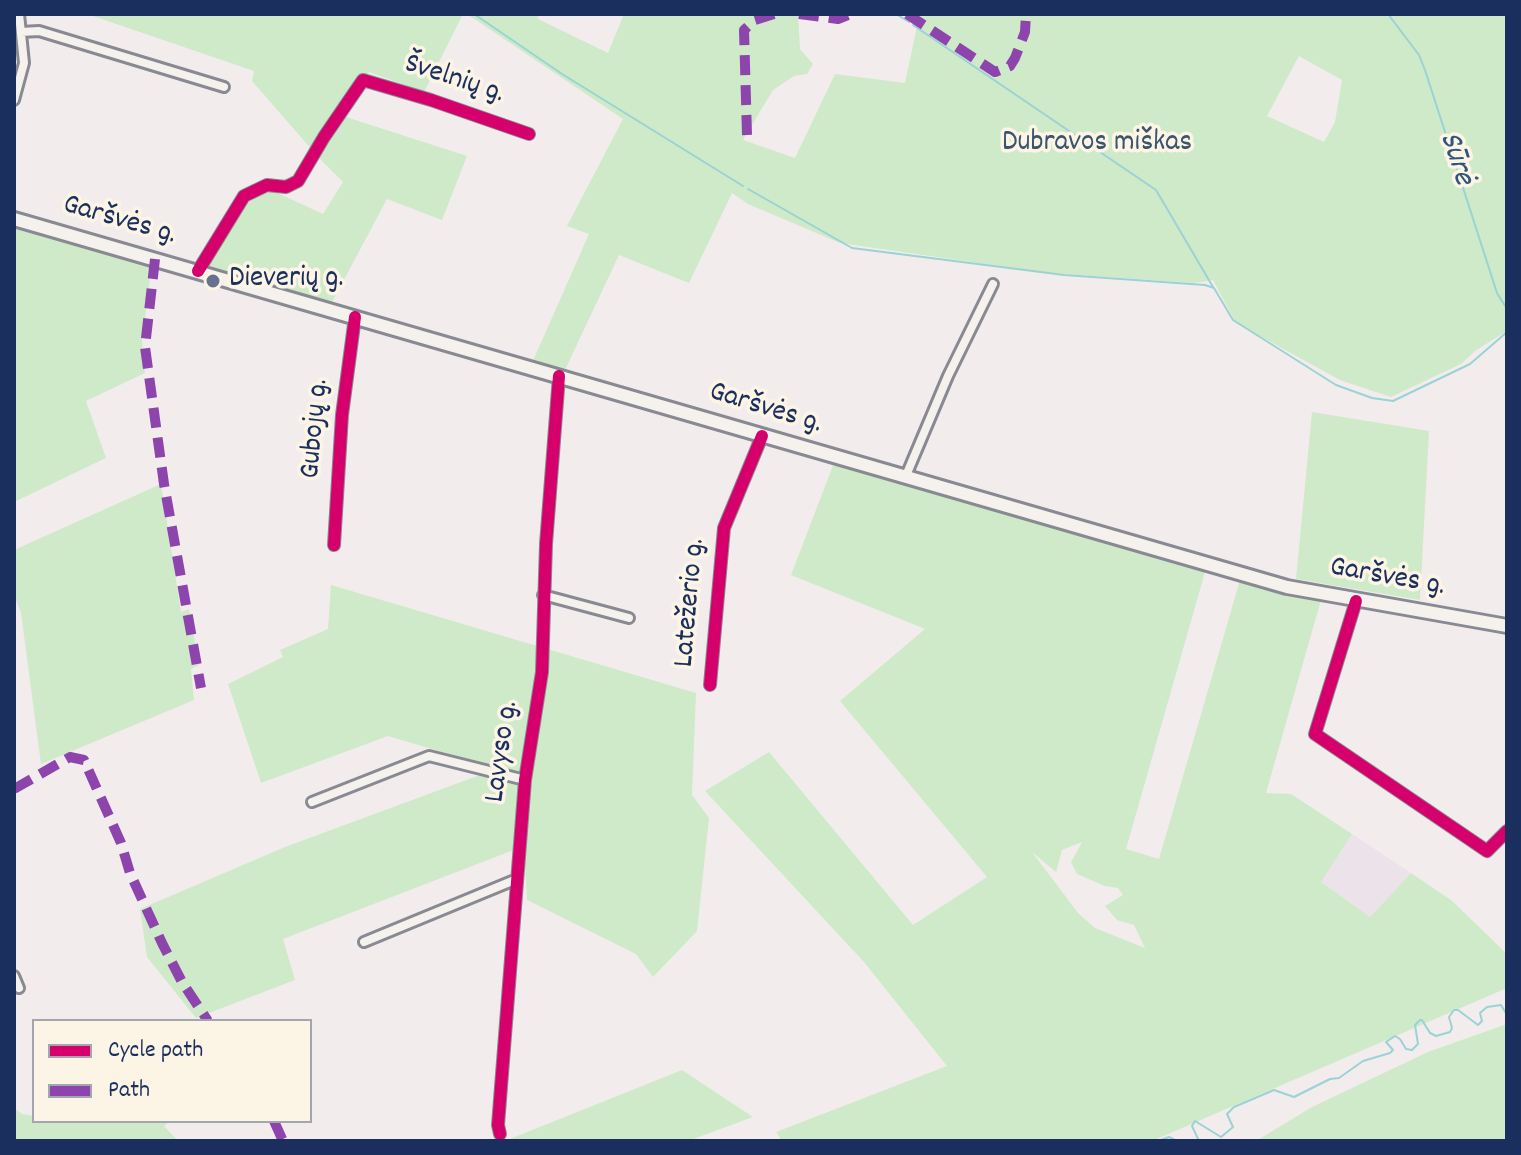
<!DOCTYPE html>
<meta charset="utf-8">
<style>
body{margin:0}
#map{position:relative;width:1521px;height:1155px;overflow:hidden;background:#f2edec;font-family:Dekko,sans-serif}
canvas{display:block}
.frame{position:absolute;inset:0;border:16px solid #1b2f5e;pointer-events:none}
.legend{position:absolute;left:32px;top:1019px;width:280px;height:104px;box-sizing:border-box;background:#fcf5e5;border:2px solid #a2a6af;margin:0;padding:10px 14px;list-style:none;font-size:24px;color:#1b2f5e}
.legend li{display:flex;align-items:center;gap:16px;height:40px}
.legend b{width:40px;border:2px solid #a2a6af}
</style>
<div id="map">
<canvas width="1521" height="1155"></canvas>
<div class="frame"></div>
<ul class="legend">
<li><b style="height:10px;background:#d6006c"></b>Cycle path</li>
<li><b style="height:10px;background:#8e44ad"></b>Path</li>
</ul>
</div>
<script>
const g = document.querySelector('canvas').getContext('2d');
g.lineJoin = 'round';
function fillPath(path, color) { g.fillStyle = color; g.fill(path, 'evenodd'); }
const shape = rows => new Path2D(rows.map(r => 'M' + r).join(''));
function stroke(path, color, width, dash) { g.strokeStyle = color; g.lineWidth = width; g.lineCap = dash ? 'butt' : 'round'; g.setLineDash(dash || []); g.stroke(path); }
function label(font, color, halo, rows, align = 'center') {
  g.font = font + ' Dekko,sans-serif'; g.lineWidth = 7; g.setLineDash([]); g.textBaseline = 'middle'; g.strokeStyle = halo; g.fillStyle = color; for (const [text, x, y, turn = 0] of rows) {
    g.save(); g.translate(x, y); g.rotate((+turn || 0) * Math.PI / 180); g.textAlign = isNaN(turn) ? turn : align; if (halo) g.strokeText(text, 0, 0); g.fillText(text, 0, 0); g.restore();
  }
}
const built = shape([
 [1352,834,1411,873,1370,917,1321,882]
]);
const green = shape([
 [87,14,463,14,424,92,369,72,313,151,252,81,254,71],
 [467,14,539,14,538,19,608,53,624,14,798,14,800,49,813,64,807,74,794,76,773,90,743,140,795,158,835,74,905,83,919,17,914,14,1507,14,1507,331,1475,351,1461,364,1391,397,1340,380,1236,323,1213,280,1194,283,1048,273,840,243,748,204,732,193,689,283,619,255,564,372,532,363,589,234,567,226,623,119],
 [1299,56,1342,80,1335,122,1324,142,1267,116],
 [343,116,467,156,442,220,387,199,330,306,206,270,250,200,267,188,323,214,343,182,318,157],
 [14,228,151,263,151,271,142,341,145,373,86,401,106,458,14,502],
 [1312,412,1429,431,1420,600,1296,579],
 [834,463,1205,572,1126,849,1159,859,1240,580,1321,600,1266,793,1291,794,1352,834,1321,882,1370,917,1411,873,1451,900,1507,954,1507,988,1152,1141,782,1141,776,1132,947,1066,864,962,705,791,769,752,913,925,987,877,840,701,925,629,791,575],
 [1082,842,1071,862,1077,874,1105,886,1118,888,1123,895,1105,906,1117,920,1134,925,1145,948,1095,928,1078,913,1032,852,1056,872,1062,850],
 [161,484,181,612,189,609,199,665,191,669,194,700,41,764,21,613,14,595,14,550],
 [331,585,696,693,692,795,709,818,697,931,653,977,636,954,527,900,524,846,283,939,295,980,196,1018,147,957,140,909,285,847,480,775,482,764,388,736,261,783,228,684,283,657,280,650,328,629],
 [1507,1024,1507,1141,1256,1141,1312,1107,1428,1052],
 [682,1070,753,1117,688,1141,505,1141],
 [14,1108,22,1114,34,1116,34,1121,170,1121,164,1126,178,1141,14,1141]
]);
const stream = shape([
 [474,14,562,74,743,186],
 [896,14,909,22],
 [1388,14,1419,55,1425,70,1497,293,1507,309],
 [913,25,1156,190,1213,287],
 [748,189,852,248,1064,275,1205,285,1214,288,1233,320,1336,385,1372,398,1393,401,1470,364,1507,332],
 [14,1139,19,1141],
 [1158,1141,1169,1137,1177,1141],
 [1199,1141,1192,1126,1195,1121,1221,1137,1233,1127,1227,1114,1234,1107,1274,1090,1294,1097,1330,1079,1339,1078,1363,1061,1390,1053,1393,1050,1386,1042,1395,1036,1400,1039,1406,1049,1412,1050,1418,1044,1415,1025,1420,1020,1422,1020,1430,1033,1436,1036,1450,1032,1452,1028,1449,1017,1454,1010,1458,1010,1478,1025,1482,1021,1480,1013,1487,1007,1501,1005,1507,1015]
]);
const street = shape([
 [21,32,39,31,224,87],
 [14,100,24,63,19,14],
 [198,271,244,196,267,185,286,187,298,181,324,137,363,80,431,100,529,134],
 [905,478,948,376,993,284],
 [334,545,342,415,355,317],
 [543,595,629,618],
 [1356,601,1315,734,1487,851,1507,831],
 [710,685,724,528,762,436],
 [312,802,429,756,525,780],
 [364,942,517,879],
 [14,976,19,988],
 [500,1134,498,1125,525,780,542,672,546,544,559,376]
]);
const secondary = shape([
 [14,219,1287,587,1507,626]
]);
const quiet = shape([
 [799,14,838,19,851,14],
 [907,14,995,72,1010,66,1015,58,1025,32,1026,14],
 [747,135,744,30,755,20,774,14],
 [155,259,145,347,164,484,201,688],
 [14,789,70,757,84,760,121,843,130,873,162,943,182,982,208,1021],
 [274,1121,283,1141]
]);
const cycleway = shape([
 [198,271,244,196,267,185,286,187,298,181,324,137,363,80,431,100,529,134],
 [334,545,342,415,355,317],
 [1356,601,1315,734,1487,851,1507,831],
 [710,685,724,528,762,436],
 [500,1134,498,1125,525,780,542,672,546,544,559,376]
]);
const markers = [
 [213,281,8,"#667290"]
];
const streetNames = [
 ["Švelnių g.",454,81,18],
 ["Garšvės g.",119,222,16],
 ["Garšvės g.",765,410,17],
 ["Gubojų g.",317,429,-85],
 ["Garšvės g.",1387,579,10],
 ["Latežerio g.",692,603,-85],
 ["Lavyso g.",504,752,-82]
];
const parkNames = [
 ["Dubravos miškas",1097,145]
];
const poiNames = [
 ["Dieverių g.",229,281]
];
const waterNames = [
 ["Sūrė",1454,159,72]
];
fillPath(built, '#ebe2ea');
fillPath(green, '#ceeac8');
stroke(stream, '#9bd2d6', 2);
stroke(street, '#888992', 14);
stroke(secondary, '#888992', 18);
stroke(street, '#f5f1ec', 8);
stroke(secondary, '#f5f1ec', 12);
stroke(quiet, '#8e44ad', 10, [20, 10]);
stroke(cycleway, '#d6006c', 12);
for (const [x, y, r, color] of markers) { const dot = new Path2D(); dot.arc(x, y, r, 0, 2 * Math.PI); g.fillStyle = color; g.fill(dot); stroke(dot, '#fcf5e5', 3); }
label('30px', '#1b2f5e', '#fcf5e5', streetNames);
label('30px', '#39546d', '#fcf5e5', parkNames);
label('30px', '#1b2f5e', '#fcf5e5', poiNames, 'left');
label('italic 32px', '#32557a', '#fcf5e5', waterNames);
</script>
